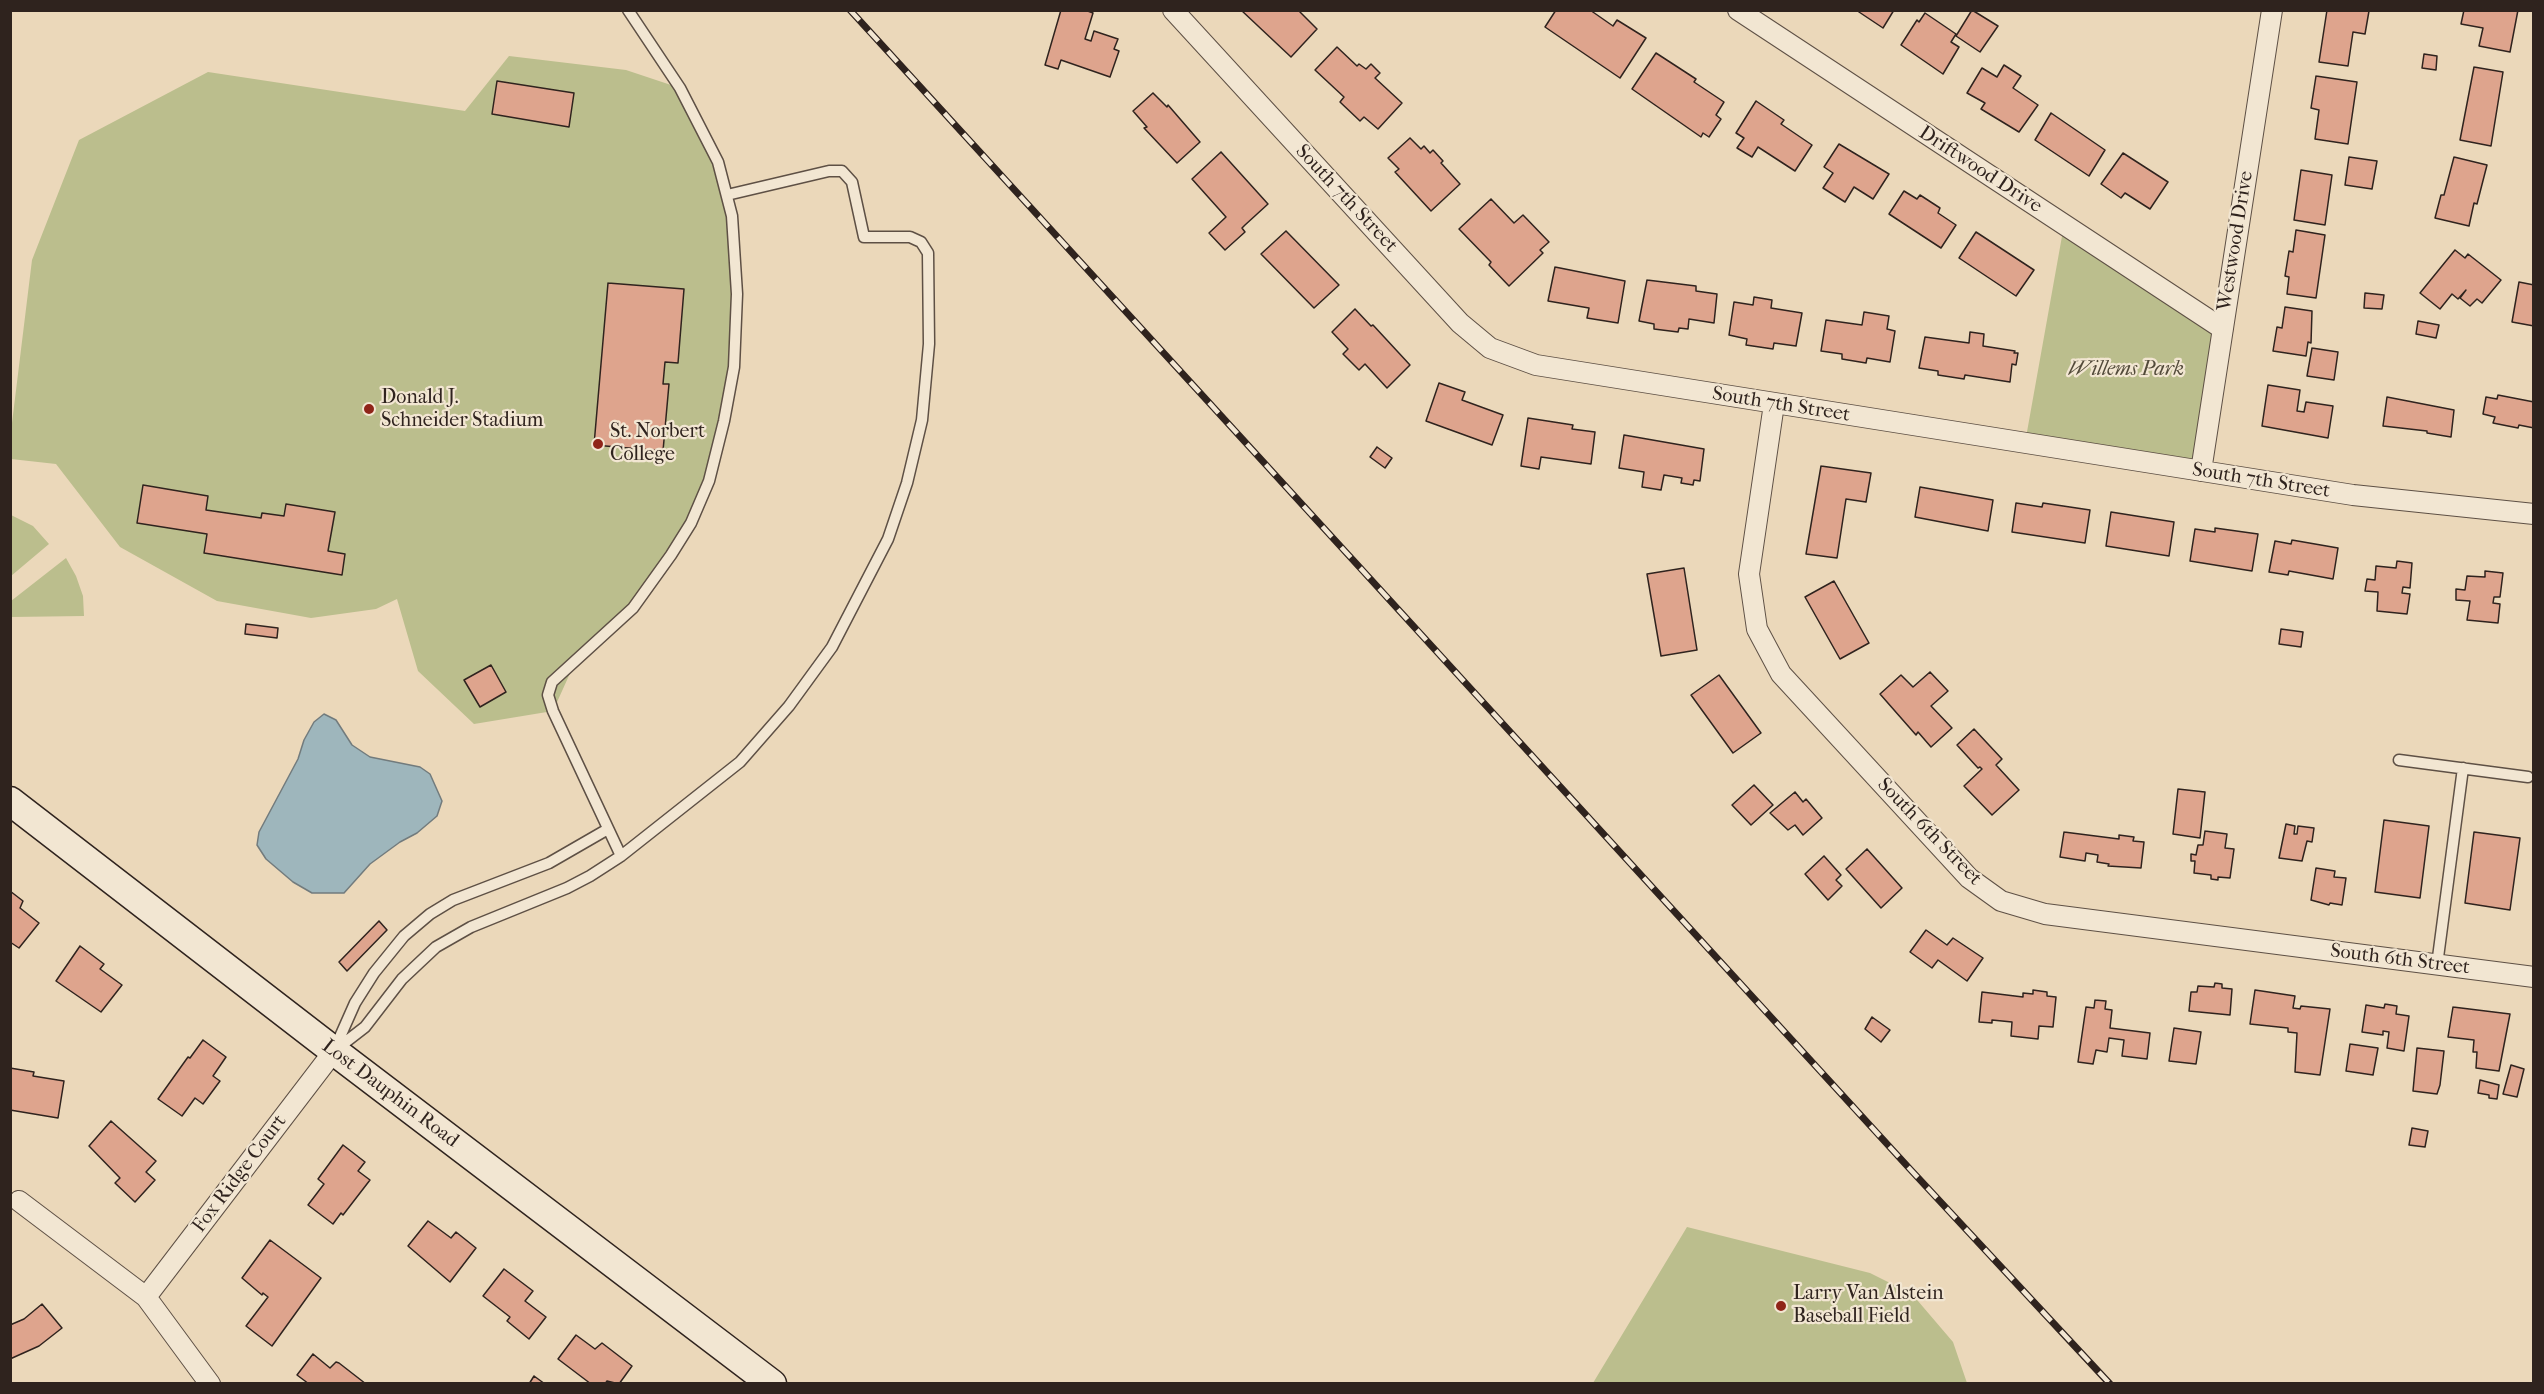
<!DOCTYPE html>
<style>
body{margin:0}
#map{position:relative;width:2544px;height:1394px;overflow:hidden;background:#ebd8ba;font-family:"IM FELL French Canon",serif}
canvas{display:block}
.frame{position:absolute;inset:0;border:12px solid #2f231e;pointer-events:none}
</style>
<div id="map">
<canvas width="2544" height="1394"></canvas>
<div class="frame"></div>
</div>
<script>
const g = document.querySelector('canvas').getContext('2d');
g.lineJoin = 'round';
function fillPath(path, color) { g.fillStyle = color; g.fill(path, 'evenodd'); }
const shape = rows => new Path2D(rows.map(r => 'M' + r).join(''));
function stroke(path, color, width, dash) { g.strokeStyle = color; g.lineWidth = width; g.lineCap = dash ? 'butt' : 'round'; g.setLineDash(dash || []); g.stroke(path); }
function label(font, color, halo, rows, align = 'center') {
  g.font = font + ' "IM FELL French Canon",serif'; g.lineWidth = 4.5; g.setLineDash([]); g.textBaseline = 'middle'; g.strokeStyle = halo; g.fillStyle = color; for (const [text, x, y, turn = 0] of rows) {
    g.save(); g.translate(x, y); g.rotate((+turn || 0) * Math.PI / 180); g.textAlign = isNaN(turn) ? turn : align; if (halo) g.strokeText(text, 0, 0); g.fillText(text, 0, 0); g.restore();
  }
}
const green = shape([
 [509,56,626,70,680,88,718,162,736,276,731,386,702,497,653,581,576,660,553,711,474,724,418,671,397,599,376,609,311,618,217,601,120,547,56,464,11,459,11,431,32,260,79,140,208,72,465,111],
 [2064,225,2223,329,2201,471,2025,443],
 [11,515,33,526,49,544,11,576],
 [66,558,76,576,83,596,84,616,11,617,11,601],
 [1687,1227,1870,1273,1912,1294,1953,1342,1967,1383,1593,1383]
]);
const water = shape([
 [324,714,336,720,352,745,370,757,420,767,430,774,442,801,437,816,417,833,400,842,370,864,344,893,312,893,293,882,266,859,257,845,259,832,298,759,304,740,314,722,324,714]
]);
const building = shape([
 [1061,10,1085,10,1093,13,1085,39,1091,41,1094,31,1118,39,1114,49,1119,51,1110,77,1061,60,1058,69,1045,65,1061,10],
 [1241,10,1298,10,1317,29,1291,57,1241,10],
 [1556,10,1590,10,1613,26,1617,20,1646,38,1620,78,1545,27,1556,10],
 [1856,10,1894,10,1883,28,1856,10],
 [1972,10,1998,26,1980,52,1956,36,1972,10],
 [2327,10,2369,11,2365,34,2353,32,2348,66,2319,62,2327,10],
 [2464,10,2518,10,2510,52,2479,46,2483,28,2461,24,2464,10],
 [1925,13,1956,34,1951,42,1959,47,1943,74,1901,45,1917,20,1919,22,1925,13],
 [1337,47,1357,66,1359,64,1366,69,1371,64,1380,73,1375,78,1402,103,1378,129,1364,117,1360,121,1340,102,1344,97,1315,70,1337,47],
 [1656,53,1696,79,1694,82,1724,102,1716,115,1721,119,1709,137,1703,133,1701,137,1632,89,1656,53],
 [2424,54,2437,56,2436,70,2422,68,2424,54],
 [2004,65,2021,76,2013,88,2038,105,2019,132,1981,109,1985,103,1967,93,1982,68,1997,77,2004,65],
 [2474,67,2503,72,2491,146,2460,140,2474,67],
 [2316,76,2357,82,2348,144,2315,139,2319,110,2311,108,2316,76],
 [497,81,574,93,569,127,492,114,497,81],
 [1153,93,1167,107,1168,105,1200,142,1177,163,1144,128,1147,127,1133,111,1153,93],
 [1756,101,1784,120,1781,124,1812,145,1795,171,1758,147,1752,157,1737,148,1744,138,1736,133,1756,101],
 [2051,113,2105,150,2089,176,2035,140,2051,113],
 [1410,138,1421,149,1424,146,1430,153,1433,150,1443,161,1441,163,1460,184,1431,211,1395,172,1399,169,1388,158,1410,138],
 [1839,144,1889,174,1873,199,1854,187,1845,202,1823,188,1833,173,1824,167,1839,144],
 [1221,152,1268,204,1245,225,1242,228,1245,232,1225,250,1209,233,1226,217,1192,179,1221,152],
 [2123,153,2168,182,2150,209,2125,193,2121,198,2101,184,2123,153],
 [2349,157,2377,161,2372,189,2345,185,2349,157],
 [2454,157,2487,165,2477,204,2474,203,2469,226,2435,218,2441,195,2444,195,2454,157],
 [2301,170,2332,175,2325,225,2294,220,2301,170],
 [1904,191,1917,199,1920,195,1940,208,1938,213,1956,225,1941,248,1889,214,1904,191],
 [1491,199,1514,223,1523,215,1549,242,1540,250,1543,253,1509,286,1489,265,1491,262,1459,229,1491,199],
 [2296,230,2325,235,2316,298,2287,294,2289,277,2285,276,2289,251,2293,252,2296,230],
 [1286,231,1339,285,1314,308,1261,254,1286,231],
 [1976,232,2034,270,2016,296,1959,258,1976,232],
 [2455,250,2465,258,2468,254,2501,280,2482,303,2477,299,2470,306,2460,298,2466,290,2458,299,2452,294,2440,309,2420,293,2455,250],
 [1555,267,1625,281,1618,323,1587,318,1589,308,1548,301,1555,267],
 [1647,280,1696,286,1696,291,1717,294,1714,323,1689,319,1688,329,1679,328,1678,332,1654,329,1654,324,1639,321,1647,280],
 [2519,282,2534,285,2534,326,2512,322,2519,282],
 [608,283,684,289,678,363,665,362,663,384,669,384,663,451,594,445,608,283],
 [2365,293,2384,295,2382,309,2364,308,2365,293],
 [1754,297,1772,300,1771,308,1802,313,1796,346,1774,343,1773,349,1746,345,1747,339,1729,335,1734,302,1753,305,1754,297],
 [2285,307,2312,311,2311,343,2308,342,2306,356,2273,351,2277,327,2282,328,2285,307],
 [1355,309,1371,326,1373,325,1410,365,1387,388,1365,364,1359,370,1343,354,1348,349,1332,332,1355,309],
 [1864,312,1889,316,1887,329,1895,331,1890,362,1867,358,1866,363,1842,359,1842,354,1821,351,1826,320,1862,325,1864,312],
 [2418,321,2439,325,2436,338,2416,334,2418,321],
 [1970,332,1984,334,1983,346,2015,351,2014,353,2018,353,2016,365,2012,364,2010,382,1965,375,1964,379,1938,375,1938,371,1919,368,1925,337,1969,343,1970,332],
 [2312,348,2338,352,2334,380,2307,376,2312,348],
 [1439,383,1465,392,1462,400,1503,415,1492,445,1426,421,1439,383],
 [2268,385,2300,390,2297,411,2304,412,2306,402,2333,406,2328,438,2262,426,2268,385],
 [2498,395,2534,402,2534,428,2519,425,2518,428,2493,423,2495,417,2483,414,2486,397,2497,399,2498,395],
 [2387,397,2454,410,2451,437,2427,433,2427,431,2383,426,2387,397],
 [1528,418,1573,425,1572,429,1595,432,1591,464,1541,457,1539,469,1521,466,1528,418],
 [1624,435,1704,449,1700,481,1694,480,1693,485,1681,483,1682,478,1664,475,1661,490,1642,487,1644,472,1619,468,1624,435],
 [1377,447,1392,458,1385,468,1370,457,1377,447],
 [1821,466,1871,473,1866,502,1846,499,1837,558,1806,554,1821,466],
 [143,485,208,496,206,510,261,518,262,513,284,516,286,504,335,512,328,551,345,554,342,575,204,553,207,534,137,523,143,485],
 [1920,487,1993,500,1988,531,1915,517,1920,487],
 [2016,503,2042,507,2043,503,2090,510,2085,543,2012,532,2016,503],
 [2111,512,2174,522,2169,556,2106,546,2111,512],
 [2215,528,2258,534,2252,571,2190,561,2195,529,2215,532,2215,528],
 [2292,540,2338,548,2333,579,2289,571,2288,575,2269,572,2275,541,2291,544,2292,540],
 [2397,561,2412,563,2410,588,2403,587,2402,593,2410,594,2407,614,2377,611,2378,592,2365,591,2367,579,2375,580,2376,566,2396,568,2397,561],
 [1684,568,1697,650,1661,656,1647,574,1684,568],
 [2485,571,2503,573,2500,597,2494,597,2493,603,2500,604,2498,623,2467,620,2470,601,2456,600,2456,589,2465,590,2467,576,2485,577,2485,571],
 [1834,581,1869,643,1840,659,1805,597,1834,581],
 [246,624,278,628,277,638,245,634,246,624],
 [2281,629,2303,632,2301,647,2279,644,2281,629],
 [491,665,506,692,480,707,464,680,491,665],
 [1930,672,1948,691,1931,706,1952,728,1931,747,1918,732,1916,735,1880,694,1901,675,1913,687,1930,672],
 [1719,675,1761,733,1733,753,1691,695,1719,675],
 [1974,729,2002,759,1996,765,2019,790,1992,815,1964,786,1982,769,1980,767,1978,768,1957,745,1974,729],
 [1754,785,1773,805,1751,825,1732,805,1754,785],
 [2178,789,2205,792,2200,838,2173,834,2178,789],
 [1795,792,1803,802,1806,799,1822,818,1803,835,1795,825,1788,830,1770,813,1795,792],
 [2384,820,2429,826,2420,898,2375,892,2384,820],
 [2286,824,2295,826,2294,834,2297,834,2298,826,2314,828,2312,842,2307,841,2302,861,2279,858,2286,824],
 [2205,831,2227,834,2225,848,2234,849,2230,878,2218,877,2218,880,2211,879,2211,875,2194,873,2195,861,2191,861,2191,854,2196,855,2198,845,2203,845,2205,831],
 [2064,832,2119,839,2119,835,2134,837,2133,841,2144,842,2141,868,2108,866,2109,864,2097,862,2098,855,2086,853,2085,861,2060,857,2064,832],
 [2474,832,2520,838,2510,910,2465,903,2474,832],
 [1867,849,1902,888,1881,908,1846,869,1867,849],
 [1824,856,1841,875,1836,880,1842,886,1828,900,1805,874,1824,856],
 [2316,868,2335,871,2334,877,2346,878,2342,905,2330,903,2329,905,2311,900,2316,868],
 [10,891,23,901,20,908,39,923,19,948,10,942,10,891],
 [379,921,387,930,347,971,339,962,379,921],
 [1926,930,1947,945,1953,938,1983,958,1967,981,1938,960,1932,968,1910,952,1926,930],
 [80,946,104,964,100,969,122,985,101,1012,56,981,80,946],
 [2215,983,2222,984,2222,988,2232,989,2230,1015,2189,1011,2191,992,2197,992,2198,986,2214,987,2215,983],
 [2033,990,2047,992,2047,996,2056,997,2053,1027,2039,1026,2038,1039,2011,1036,2012,1022,1992,1020,1992,1023,1979,1022,1982,992,2023,997,2023,993,2033,994,2033,990],
 [2255,990,2295,996,2293,1008,2300,1009,2301,1006,2330,1009,2320,1075,2295,1072,2297,1033,2288,1032,2288,1028,2250,1024,2255,990],
 [2095,1000,2106,1001,2105,1009,2112,1010,2110,1028,2150,1033,2147,1059,2122,1056,2124,1040,2109,1038,2107,1052,2096,1050,2093,1064,2078,1062,2086,1007,2094,1008,2095,1000],
 [2385,1004,2397,1006,2396,1014,2409,1016,2404,1051,2387,1048,2389,1032,2383,1031,2383,1035,2362,1032,2366,1005,2384,1008,2385,1004],
 [2453,1007,2510,1014,2499,1071,2476,1068,2477,1052,2473,1052,2474,1040,2448,1037,2453,1007],
 [1872,1017,1890,1030,1881,1042,1865,1029,1872,1017],
 [2174,1028,2201,1032,2196,1064,2169,1061,2174,1028],
 [203,1040,226,1057,213,1076,220,1081,203,1104,195,1098,182,1116,158,1099,188,1057,190,1058,203,1040],
 [2350,1044,2378,1048,2373,1075,2346,1071,2350,1044],
 [2417,1048,2444,1051,2440,1085,2437,1094,2413,1091,2417,1048],
 [2511,1065,2524,1069,2517,1097,2503,1094,2511,1065],
 [10,1068,34,1072,33,1076,64,1081,58,1118,10,1110,10,1068],
 [2480,1080,2499,1085,2497,1099,2489,1098,2489,1095,2478,1093,2480,1080],
 [111,1121,156,1161,146,1172,155,1180,135,1202,115,1183,120,1178,89,1146,111,1121],
 [2412,1128,2428,1131,2425,1147,2409,1145,2412,1128],
 [343,1145,365,1162,358,1171,370,1180,343,1215,341,1213,333,1224,308,1205,324,1184,318,1179,343,1145],
 [428,1221,451,1238,456,1232,476,1248,450,1282,408,1246,428,1221],
 [270,1240,321,1278,272,1346,246,1326,268,1297,263,1293,262,1295,242,1278,270,1240],
 [504,1269,533,1291,525,1301,546,1317,529,1339,507,1321,510,1317,483,1296,504,1269],
 [42,1304,62,1328,39,1346,10,1359,10,1325,24,1319,42,1304],
 [576,1335,595,1349,602,1343,632,1366,619,1384,607,1381,605,1384,591,1384,558,1359,576,1335],
 [313,1354,330,1368,336,1362,339,1363,366,1384,309,1384,297,1375,313,1354],
 [534,1376,545,1384,529,1384,534,1376]
]);
const lane = shape([
 [2399,760,2528,777],
 [621,856,553,711,548,695,552,682,633,608,671,555,691,523,709,481,724,421,734,367,737,294,732,216,718,162,680,88,628,10],
 [2437,965,2463,768],
 [335,1048,355,1003,374,973,404,936,430,914,453,900,549,863,608,829],
 [334,1051,365,1027,402,979,436,947,471,927,567,888,590,876,621,856,740,762,789,706,832,647,888,539,907,483,922,420,929,344,928,253,921,242,910,237,864,237,852,182,842,171,829,171,727,195]
]);
const street = shape([
 [1173,10,1460,323,1490,348,1536,365,2353,495,2534,514],
 [1738,10,2223,329],
 [1774,404,1749,574,1757,629,1781,674,1969,878,2001,901,2045,914,2534,977],
 [2201,471,2272,10],
 [19,1201,146,1297],
 [210,1384,146,1297,334,1051]
]);
const secondary = shape([
 [10,801,334,1051,772,1384]
]);
const rail = shape([
 [850,10,1909,1168,2110,1384]
]);
const markers = [
 [369,409,6,"#8f2418"],
 [598,444,6,"#8f2418"],
 [1781,1306,6,"#8f2418"]
];
const streetNames = [
 ["Driftwood Drive",1980,170,33],
 ["South 7th Street",1346,199,47],
 ["Westwood Drive",2236,241,-81],
 ["South 7th Street",1781,405,9],
 ["South 7th Street",2261,481,9],
 ["South 6th Street",1929,832,46],
 ["South 6th Street",2400,960,7],
 ["Lost Dauphin Road",390,1094,37],
 ["Fox Ridge Court",240,1174,-53]
];
const parkNames = [
 ["Willems Park",2126,370]
];
const poiNames = [
 ["Donald J.",381,398],
 ["Schneider Stadium",381,421],
 ["St. Norbert",610,432],
 ["College",610,455],
 ["Larry Van Alstein",1793,1294],
 ["Baseball Field",1793,1317]
];
fillPath(green, '#bbbe8d');
fillPath(water, '#9eb6bc');
stroke(water, '#727b7d', 1.5);
fillPath(building, '#dea48d');
stroke(building, '#2f231e', 1.5);
stroke(lane, '#5e5045', 13);
stroke(street, '#5e5045', 22);
stroke(secondary, '#2f231e', 31);
stroke(lane, '#f2e6d2', 10);
stroke(street, '#f2e6d2', 20);
stroke(secondary, '#f2e6d2', 28);
stroke(rail, '#2f231e', 7);
stroke(rail, '#f2e6d2', 4.5, [14]);
for (const [x, y, r, color] of markers) { const dot = new Path2D(); dot.arc(x, y, r, 0, 2 * Math.PI); g.fillStyle = color; g.fill(dot); stroke(dot, '#f2e6d2', 2); }
label('20px', '#2f231e', '#f2e6d2', streetNames);
label('italic 20px', '#524a3a', '#f2e6d2', parkNames);
label('20px', '#2f231e', '#f2e6d2', poiNames, 'left');
</script>
